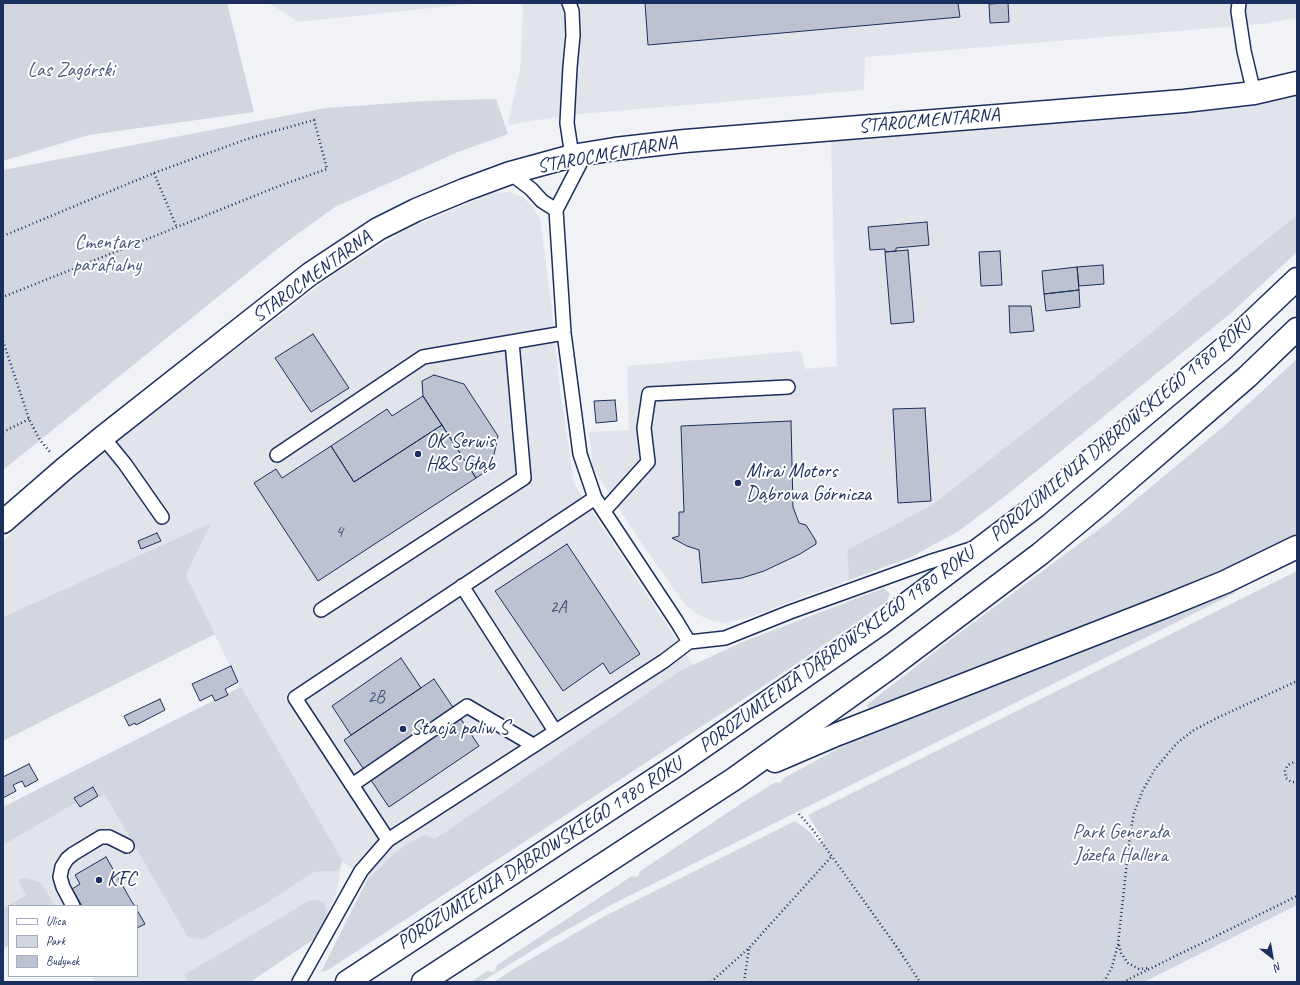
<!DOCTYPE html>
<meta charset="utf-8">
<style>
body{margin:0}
#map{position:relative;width:1300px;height:985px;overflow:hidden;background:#f1f2f5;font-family:Caveat,sans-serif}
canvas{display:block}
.frame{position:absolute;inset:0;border:4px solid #1b2f5e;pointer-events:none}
.legend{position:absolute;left:8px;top:905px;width:130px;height:72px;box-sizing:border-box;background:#fff;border:1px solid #a4acbf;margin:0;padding:5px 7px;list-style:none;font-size:12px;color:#1b2f5e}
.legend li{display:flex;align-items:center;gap:8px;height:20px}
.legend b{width:20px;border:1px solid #a4acbf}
.north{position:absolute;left:1252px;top:937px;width:40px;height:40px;-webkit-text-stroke:3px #fff;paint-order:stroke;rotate:149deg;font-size:11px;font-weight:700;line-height:16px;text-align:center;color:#1b2f5e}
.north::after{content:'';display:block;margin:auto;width:14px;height:18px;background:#1b2f5e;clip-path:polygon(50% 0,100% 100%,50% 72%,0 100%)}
</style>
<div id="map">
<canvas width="1300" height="985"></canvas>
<div class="frame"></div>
<ul class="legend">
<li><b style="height:5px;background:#fff"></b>Ulica</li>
<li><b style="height:11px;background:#d2d6df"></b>Park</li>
<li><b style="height:11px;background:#bcc2d0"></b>Budynek</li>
</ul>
<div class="north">N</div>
</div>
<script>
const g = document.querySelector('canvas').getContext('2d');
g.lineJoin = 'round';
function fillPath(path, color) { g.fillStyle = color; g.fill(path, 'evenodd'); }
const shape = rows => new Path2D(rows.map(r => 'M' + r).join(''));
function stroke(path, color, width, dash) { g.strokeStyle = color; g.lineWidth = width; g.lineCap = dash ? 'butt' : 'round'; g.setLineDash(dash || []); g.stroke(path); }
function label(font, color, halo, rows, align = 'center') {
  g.font = font + ' Caveat,sans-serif'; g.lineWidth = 4; g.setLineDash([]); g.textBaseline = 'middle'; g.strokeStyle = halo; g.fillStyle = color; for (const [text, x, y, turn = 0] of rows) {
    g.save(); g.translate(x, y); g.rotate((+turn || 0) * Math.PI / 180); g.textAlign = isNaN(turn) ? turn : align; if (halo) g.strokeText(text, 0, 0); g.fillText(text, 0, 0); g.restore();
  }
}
const built = shape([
 [269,3,479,3,298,22],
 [523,3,1297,3,1297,18,1262,24,865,57,864,90,568,115,508,125,521,64],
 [1297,94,1297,215,1122,356,932,505,847,550,849,580,750,617,728,623,713,621,698,615,684,603,640,541,593,468,589,432,629,430,627,366,801,351,805,369,837,366,831,140,1230,107],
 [510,192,523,197,533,207,540,219,551,301,559,382,574,484,693,665,678,672,435,839,425,834,399,849,367,880,342,861,336,894,317,937,250,982,95,982,92,976,137,976,137,906,9,906,9,945,3,949,3,807,240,687,186,575,211,523,3,617,3,542,31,512,103,452,330,277,405,230,493,193]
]);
const green = shape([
 [3,3,227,3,254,112,89,135,3,161],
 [496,99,508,134,458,152,335,207,281,246,3,470,3,170,326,108,424,101],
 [1297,215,1297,252,1231,313,1013,490,959,531,909,558,849,580,847,550,932,505,1122,356],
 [1297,359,1297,534,1230,568,1196,583,1099,621,933,683,874,708,868,709,867,705,869,703,950,640,1110,521,1223,427],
 [211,523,186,575,215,634,3,741,3,617],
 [1297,571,1297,905,1144,982,494,982,517,967,603,917,795,821,811,833,818,843,824,841,808,815],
 [884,588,890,594,886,602,768,683,328,970,321,972,367,880,399,849,425,834,435,839,678,672,740,643],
 [1234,591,1235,593,613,904,556,936,481,982,471,982,487,971,493,972,495,971,497,965,632,876,636,877,639,875,639,872,742,803,776,782,780,783,784,778,841,747,883,727,936,705],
 [241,687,342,860,341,867,337,871,320,871,312,873,268,902,203,939,197,939,189,937,186,934,105,795,100,797,94,786,74,798,77,802,3,845,3,807],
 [27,878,41,883,55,906,9,906,9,945,3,949,3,909,26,895,18,880],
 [318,899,324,903,327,910,327,917,317,937,250,982,188,982,184,975,287,914,306,902]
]);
const building = shape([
 [645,3,958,3,960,17,648,45,645,3],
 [1008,3,1009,22,990,23,989,4,1008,3],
 [927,222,929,245,896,248,896,251,885,252,885,249,870,250,868,227,927,222],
 [908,250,914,322,891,324,885,252,908,250],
 [1000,251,1002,285,981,286,979,252,1000,251],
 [1103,265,1104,284,1079,286,1077,267,1103,265],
 [1077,267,1079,290,1044,294,1042,271,1077,267],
 [1079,290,1080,307,1046,311,1044,294,1079,290],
 [1009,306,1031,306,1034,331,1010,333,1009,306],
 [313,334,349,388,311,412,275,358,313,334],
 [434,375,464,384,498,436,491,468,476,478,423,396,422,381,434,375],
 [423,396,442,425,354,482,331,446,387,409,392,416,423,396],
 [615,400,617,421,596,423,594,401,615,400],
 [925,408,931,501,898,503,893,409,925,408],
 [791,421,793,507,799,523,806,525,816,541,816,544,800,554,764,571,742,578,702,583,699,550,687,546,672,538,679,536,679,512,684,512,681,426,791,421],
 [442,425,476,478,318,581,254,483,276,469,282,478,331,446,354,482,442,425],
 [157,533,161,541,141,549,138,541,157,533],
 [567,544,640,654,610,674,603,663,563,691,495,591,567,544],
 [401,658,421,688,351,735,332,706,401,658],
 [231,666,238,682,225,689,228,695,215,701,212,695,200,701,192,684,231,666],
 [434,679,479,746,389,807,344,740,434,679],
 [160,699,165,710,136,725,135,723,129,726,124,716,160,699],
 [29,764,38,780,25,787,22,781,13,785,16,791,3,798,3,777,29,764],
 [93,787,98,796,80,807,74,798,93,787],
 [106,857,132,902,135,906,82,906,72,889,80,884,75,875,106,857],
 [137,910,145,924,137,928,137,910]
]);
const path = shape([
 [154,173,177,228],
 [3,236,154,173,247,139,314,120,327,169,279,186,3,297],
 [3,341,29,419,40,440,50,452],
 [3,432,29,419],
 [1297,763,1294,762,1288,765,1285,771,1286,778,1291,782,1297,782],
 [799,814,813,830,901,953,920,982],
 [1119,945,1121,953,1128,963,1139,969,1149,968],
 [711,982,749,948,831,857],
 [744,982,749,949],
 [1104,982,1112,967,1118,944,1130,834,1134,813,1143,790,1155,769,1177,743,1194,730,1217,718,1297,681],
 [1123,982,1297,896]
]);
const lane = shape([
 [569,3,572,11,573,35,570,67,567,123,572,156],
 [1239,3,1238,11,1244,51,1254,93],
 [585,154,556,210,564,333,580,454,595,498,677,622,689,642],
 [510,173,531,189,542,201,556,210],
 [103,437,125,464,162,517],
 [277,455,423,357,564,333],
 [604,511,648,462,644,428,649,394,788,387],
 [462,586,555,731],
 [321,610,524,478,512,342],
 [352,785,467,706,533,745],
 [388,840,295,698,595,498],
 [73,906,63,887,60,877,62,867,67,859,73,854,101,837,109,837,127,846],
 [299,982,361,871,388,840,664,661,689,642,725,638,790,612,929,562,971,549]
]);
const secondary = shape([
 [3,522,64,469,103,437,310,274,378,229,416,210,464,190,510,173,572,156,615,149,685,141,1184,101,1254,93,1297,83]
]);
const primary = shape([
 [775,761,838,734,1166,606,1225,582,1297,547],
 [347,982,678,764,880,624,1035,507,1222,350,1297,279],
 [423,982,734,779,889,668,1040,554,1099,505,1247,377,1297,329]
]);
const markers = [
 [418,454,4,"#1b2f5e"],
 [738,483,4,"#1b2f5e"],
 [403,729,4,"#1b2f5e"],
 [99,880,4,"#1b2f5e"]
];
const numberNames = [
 ["4",339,532],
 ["2A",558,607],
 ["2B",376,697]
];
const parkNames = [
 ["Las Zagórski",71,71],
 ["Cmentarz",107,243],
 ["parafialny",107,266],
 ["Park Generała",1121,833],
 ["Józefa Hallera",1121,856]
];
const streetNames = [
 ["STAROCMENTARNA",929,121,-5],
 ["STAROCMENTARNA",607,155,-10],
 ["STAROCMENTARNA",312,277,-36],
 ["POROZUMIENIA DĄBROWSKIEGO 1980 ROKU",1121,430,-40],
 ["POROZUMIENIA DĄBROWSKIEGO 1980 ROKU",837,650,-36],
 ["POROZUMIENIA DĄBROWSKIEGO 1980 ROKU",540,854,-33]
];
const poiNames = [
 ["OK Serwis",426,442],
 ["H&S Głąb",426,465],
 ["Mirai Motors",746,472],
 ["Dąbrowa Górnicza",746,495],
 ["Stacja paliw S",411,729],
 ["KFC",107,880]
];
fillPath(built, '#e1e4ea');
fillPath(green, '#d2d6df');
fillPath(building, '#bcc2d0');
stroke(building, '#1b2f5e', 1);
stroke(lane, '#1b2f5e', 16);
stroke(secondary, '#1b2f5e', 25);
stroke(primary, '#1b2f5e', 25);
stroke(path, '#1b2f5e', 2.5, [1, 3]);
stroke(lane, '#fff', 13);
stroke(secondary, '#fff', 22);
stroke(primary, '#fff', 22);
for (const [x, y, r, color] of markers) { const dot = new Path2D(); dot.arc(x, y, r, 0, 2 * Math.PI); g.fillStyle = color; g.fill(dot); stroke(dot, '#fff', 1.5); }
label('18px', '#43547a', null, numberNames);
label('20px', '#49597e', '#fff', parkNames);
label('20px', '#1b2f5e', '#fff', streetNames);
label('20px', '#1b2f5e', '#fff', poiNames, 'left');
</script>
